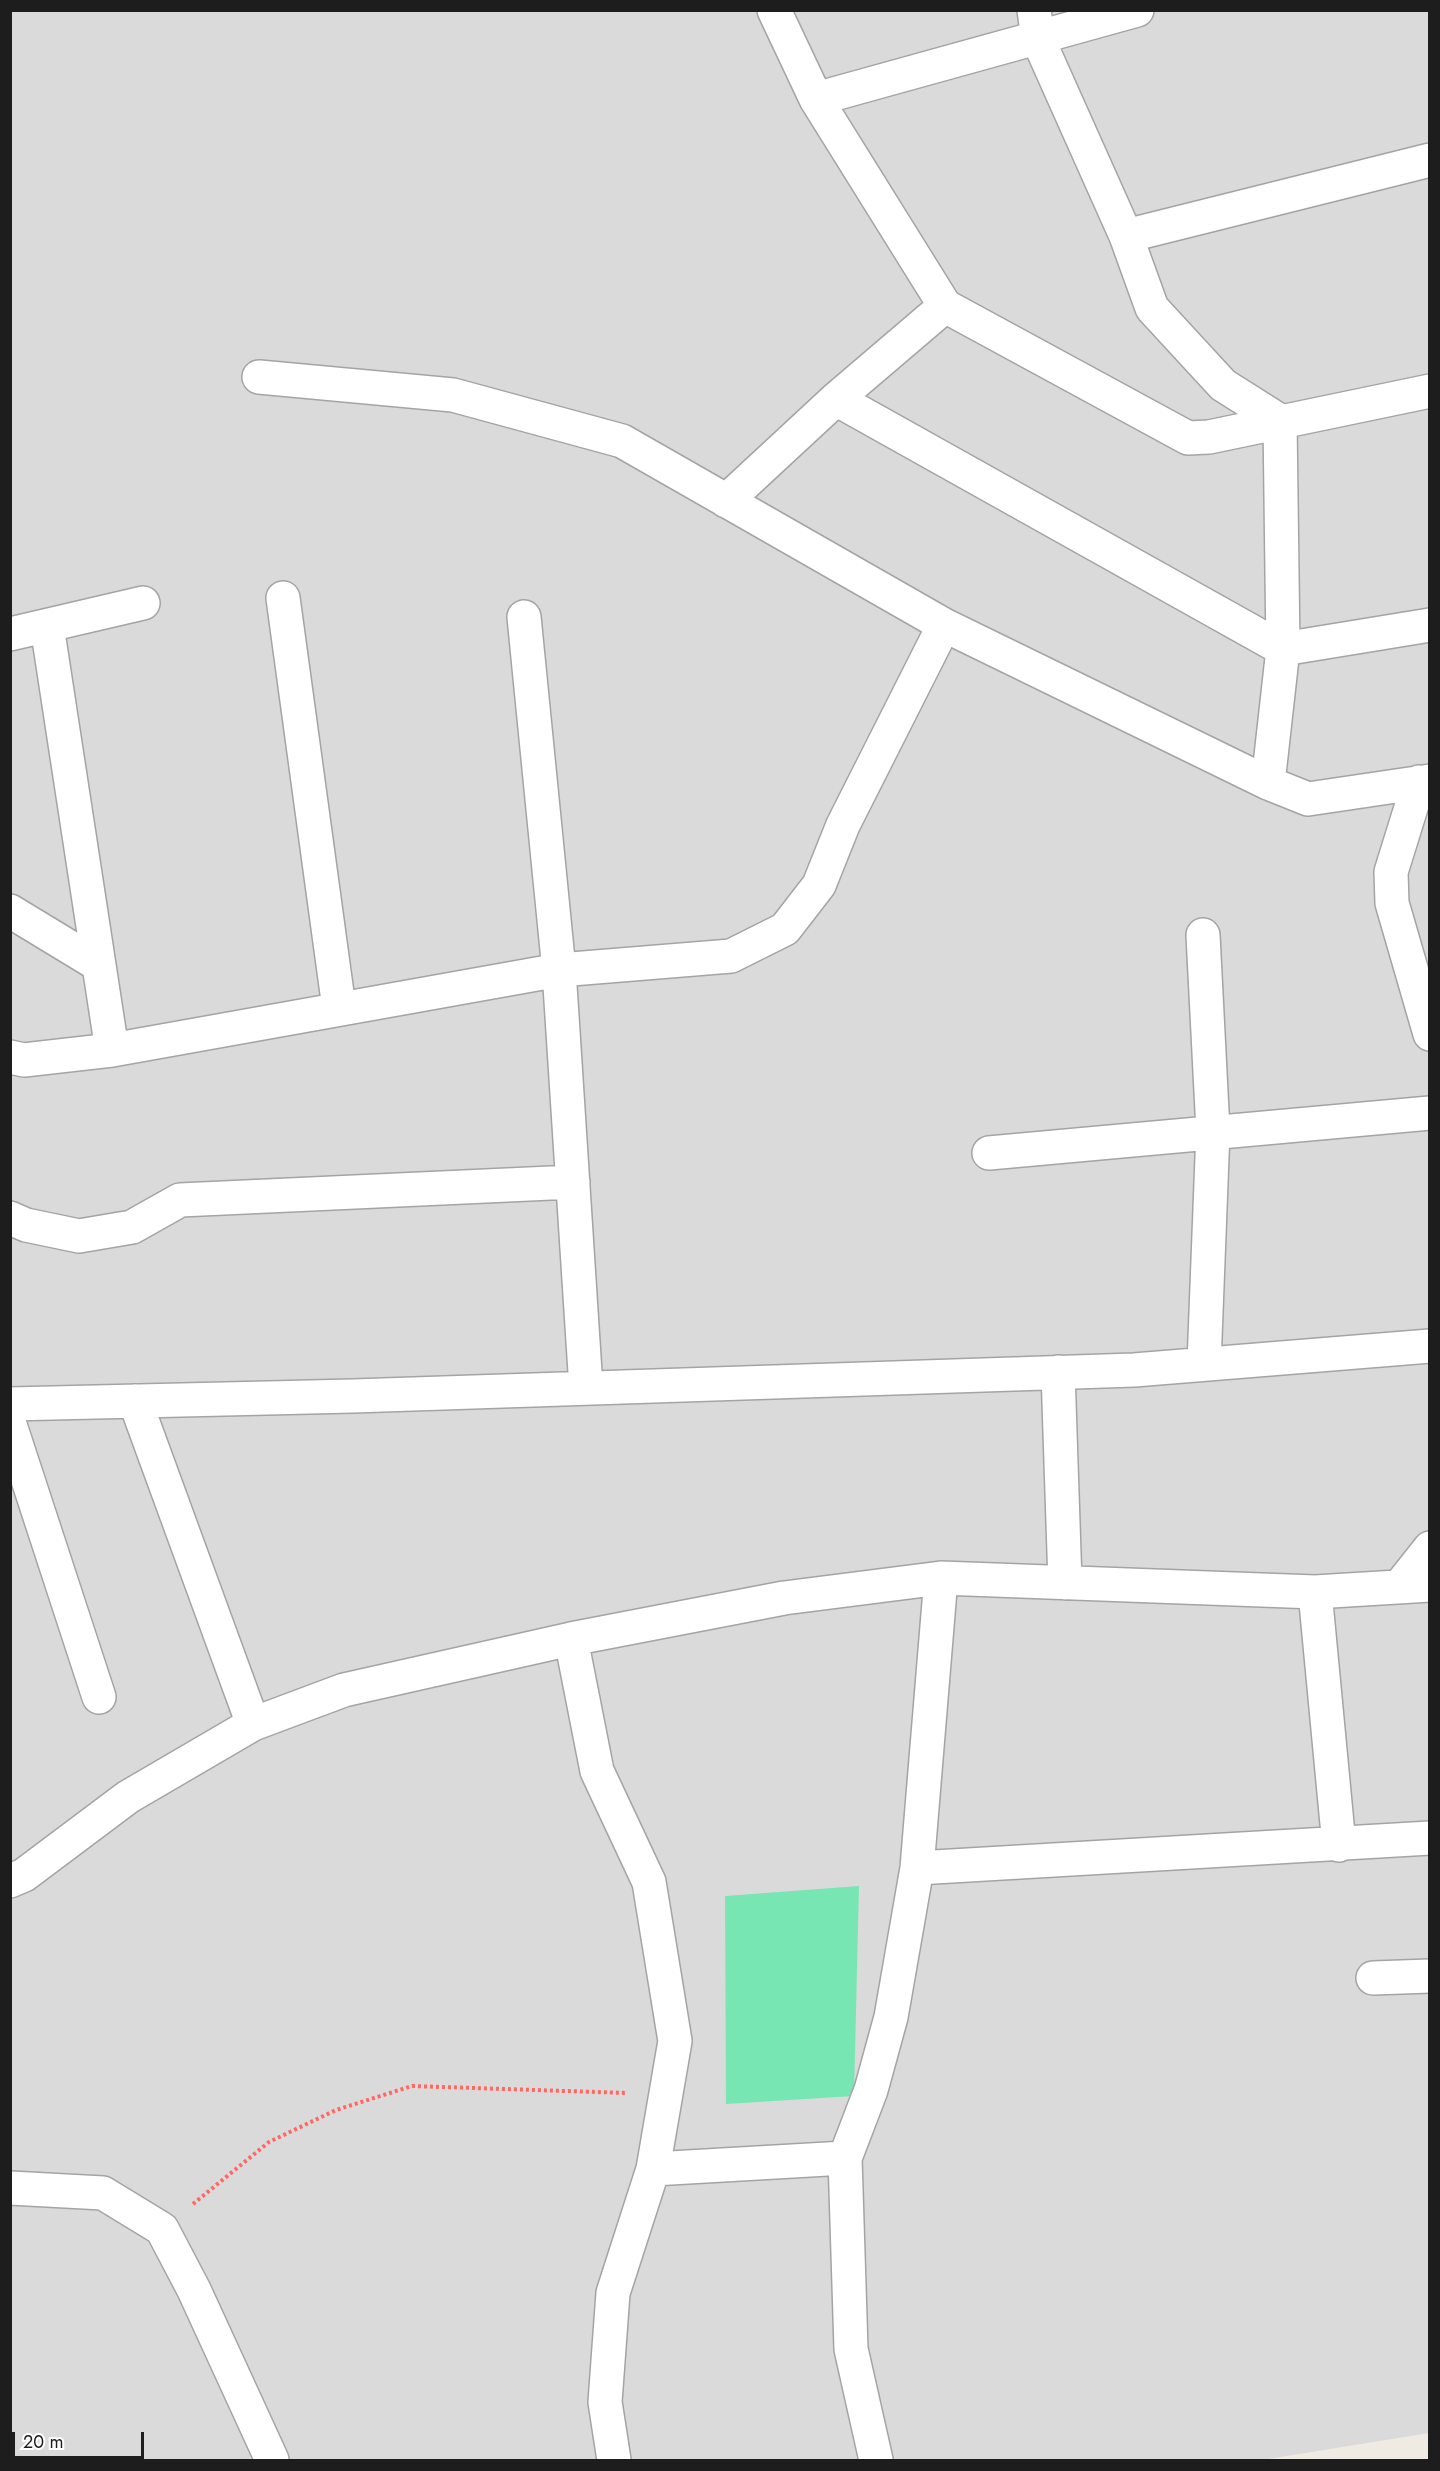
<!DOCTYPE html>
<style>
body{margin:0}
#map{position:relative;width:1440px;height:2471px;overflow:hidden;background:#efeae2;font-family:Jost,sans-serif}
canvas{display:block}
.frame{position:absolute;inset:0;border:12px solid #1d1d1d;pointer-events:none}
.scale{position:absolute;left:12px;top:2432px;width:132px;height:27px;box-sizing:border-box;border:3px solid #1d1d1d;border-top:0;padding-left:8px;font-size:18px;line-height:21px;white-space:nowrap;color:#1d1d1d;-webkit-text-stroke:4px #fff;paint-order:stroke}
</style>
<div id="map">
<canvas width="1440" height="2471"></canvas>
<div class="frame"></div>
<div class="scale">20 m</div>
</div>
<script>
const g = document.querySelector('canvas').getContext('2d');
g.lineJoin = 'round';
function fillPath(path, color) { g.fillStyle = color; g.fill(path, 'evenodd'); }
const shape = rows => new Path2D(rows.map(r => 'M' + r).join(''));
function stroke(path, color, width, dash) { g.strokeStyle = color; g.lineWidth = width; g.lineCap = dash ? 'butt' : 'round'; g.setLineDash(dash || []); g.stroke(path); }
const residential = shape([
 [11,11,1429,11,1429,2433,1262,2460,11,2460]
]);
const pitch = shape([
 [859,1886,854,2096,726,2104,725,1896]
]);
const path = shape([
 [193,2204,269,2142,336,2110,412,2086,627,2093]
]);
const minor = shape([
 [1034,10,1038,39,1126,236,1152,308,1223,385,1280,421,1283,649,1268,783],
 [816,99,1137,10],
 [1126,236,1430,160],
 [945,306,1188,438,1209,437,1430,391],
 [259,377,453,395,622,441,944,625,1268,783,1308,799,1430,781],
 [836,399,1283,649,1430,625],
 [726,501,836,399,945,306,816,99,774,10],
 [283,598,339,1008],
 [524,617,559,970,586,1388],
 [47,626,112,1050],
 [10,634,143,603],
 [1419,782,1391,872,1392,903,1430,1034],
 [10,911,99,965],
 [1203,935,1213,1131,1204,1364],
 [10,1057,24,1060,112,1050,559,970,731,956,785,929,819,885,843,825,944,625],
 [989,1153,1430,1113],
 [10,1218,26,1225,79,1236,132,1227,180,1200,573,1182],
 [1058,1372,1065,1583],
 [135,1401,253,1724],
 [10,1404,353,1396,1134,1370,1430,1346],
 [10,1425,99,1697],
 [1399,1587,1430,1548],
 [1315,1592,1339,1845],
 [571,1639,597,1771,649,1882,675,2041,653,2169,613,2293,605,2402,614,2460],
 [917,1868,1430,1838],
 [10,1881,24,1875,128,1797,253,1724,344,1690,571,1639,784,1598,941,1578,1315,1592,1430,1585],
 [1373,1978,1430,1976],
 [653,2169,845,2158],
 [10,2188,103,2193,162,2229,194,2290,272,2460],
 [876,2460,851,2349,845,2158,871,2090,891,2017,917,1868,941,1578]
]);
fillPath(residential, '#dbdada');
fillPath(pitch, '#78e6b3');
stroke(minor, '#a4a4a4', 36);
stroke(path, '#ff6763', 4, [3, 3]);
stroke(minor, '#fff', 33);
</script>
